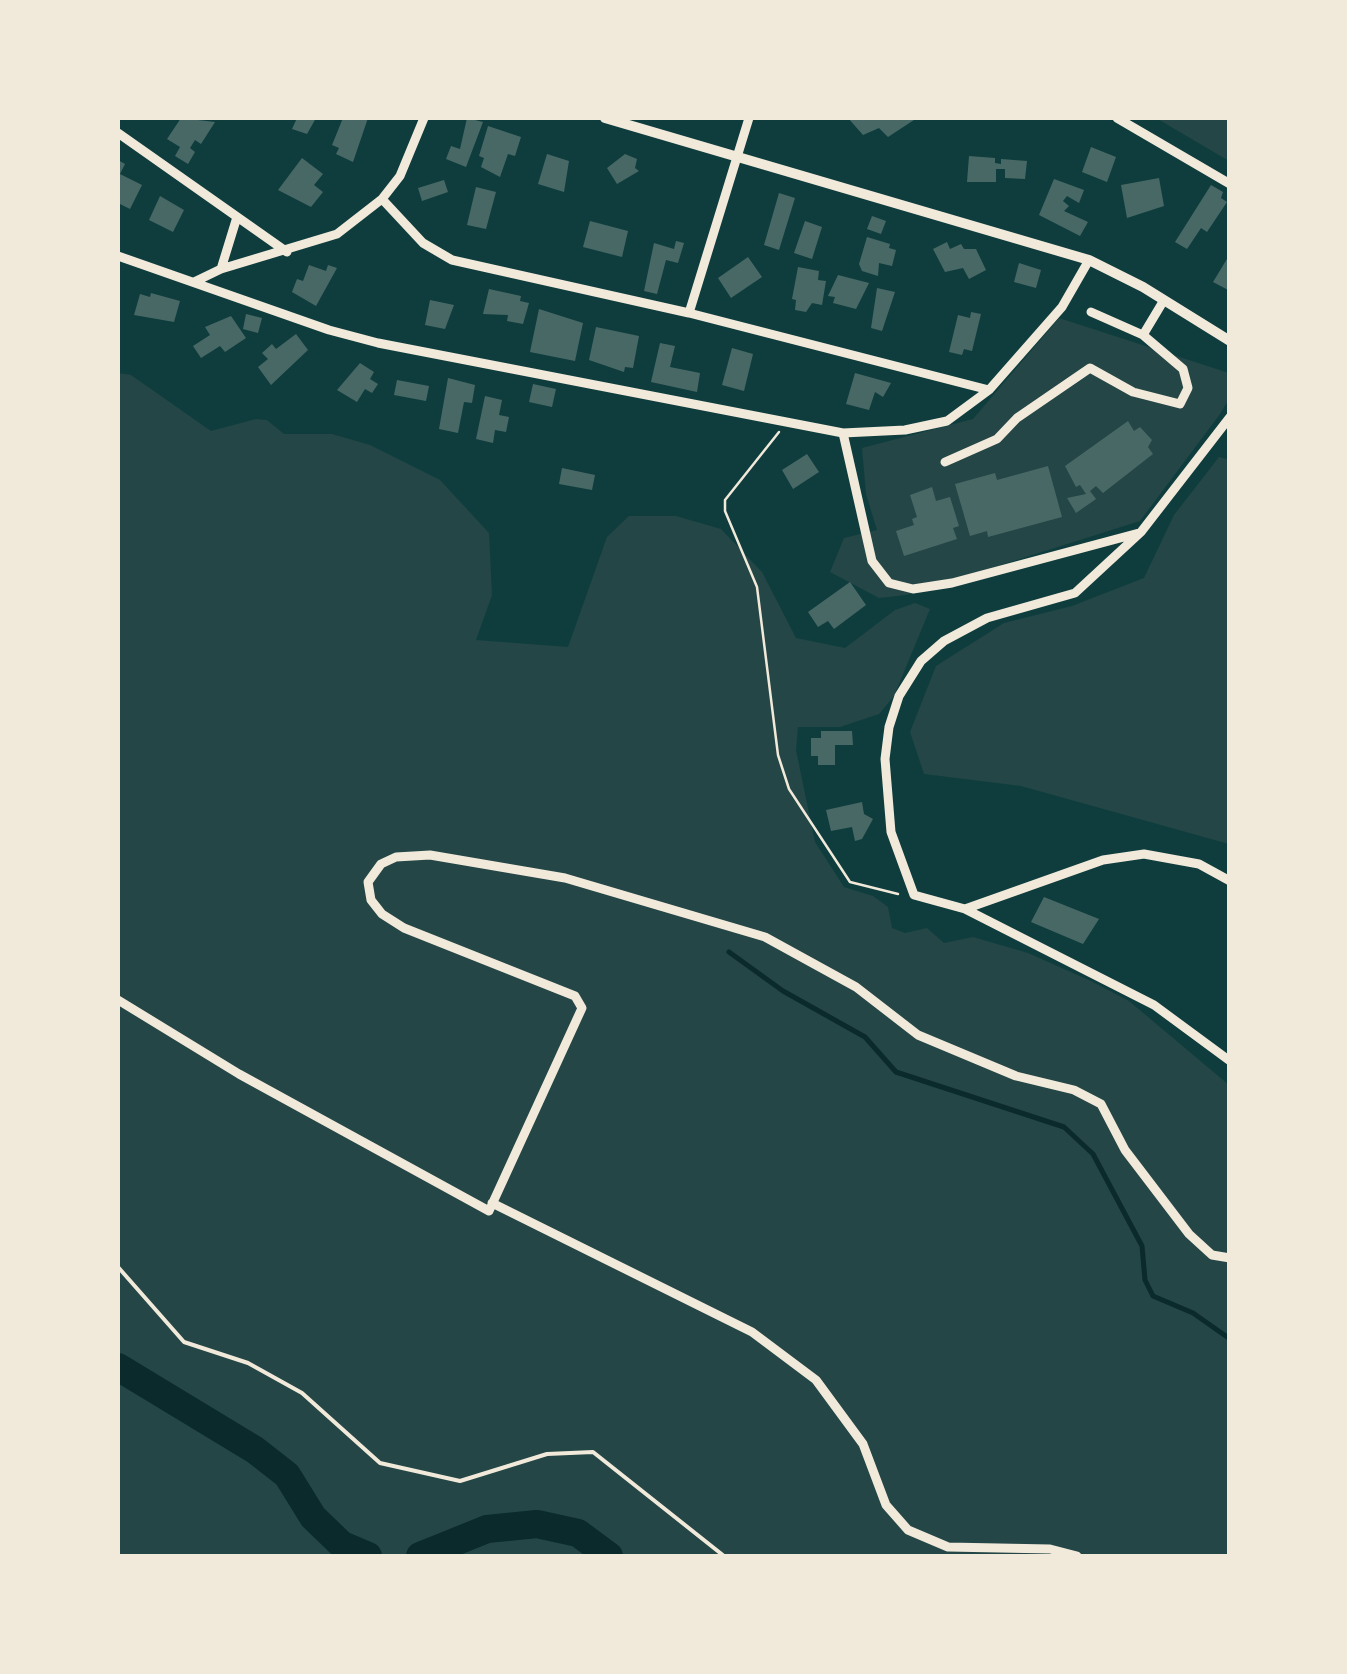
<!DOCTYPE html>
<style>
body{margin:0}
#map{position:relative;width:1347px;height:1674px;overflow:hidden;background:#0f3d3e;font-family:Rubik,sans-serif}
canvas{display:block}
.frame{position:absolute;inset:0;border:120px solid #f1e9da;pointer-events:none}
</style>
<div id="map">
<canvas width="1347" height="1674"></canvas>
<div class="frame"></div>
</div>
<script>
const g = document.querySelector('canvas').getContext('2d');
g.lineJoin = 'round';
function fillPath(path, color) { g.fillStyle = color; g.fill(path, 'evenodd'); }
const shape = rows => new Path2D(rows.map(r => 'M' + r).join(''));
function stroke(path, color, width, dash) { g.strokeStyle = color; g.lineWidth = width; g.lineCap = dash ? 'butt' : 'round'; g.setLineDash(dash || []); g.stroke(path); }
const green = shape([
 [1156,118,1229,118,1229,161],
 [1059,318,1229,373,1229,399,1220,414,1140,521,906,595,879,598,830,572,844,538,877,530,866,494,862,448,973,419],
 [118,373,131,375,211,431,256,419,267,420,284,434,332,434,370,445,440,480,489,533,492,595,476,640,568,647,607,537,629,516,676,516,721,529,762,572,796,638,845,648,895,610,915,603,930,609,894,696,879,714,840,727,798,727,796,750,815,842,844,887,873,896,888,907,892,928,905,933,927,928,944,943,973,937,1028,953,1091,981,1129,1001,1229,1085,1229,1556,118,1556],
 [1219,457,1230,460,1229,844,1021,786,924,774,910,732,936,666,1004,623,1072,606,1144,578,1174,515]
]);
const stream = shape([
 [729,952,783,991,865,1037,896,1072,1064,1127,1093,1154,1142,1246,1145,1280,1153,1296,1193,1313,1230,1339]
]);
const river = shape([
 [118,1367,255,1450,287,1475,313,1517,342,1545,368,1556],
 [420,1556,487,1529,537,1524,578,1533,609,1556]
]);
const building = shape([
 [181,118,215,122,201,144,195,140,190,148,195,152,188,164,175,156,180,147,167,139],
 [297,118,316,118,307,134,292,129],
 [343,118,368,118,353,162,336,154,339,148,332,145],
 [467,118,483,122,466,167,446,159,451,146,460,149],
 [848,118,917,118,888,137,879,128,863,135],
 [488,126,521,137,515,156,508,154,500,177,481,167,484,158,479,156],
 [1091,147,1116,157,1107,182,1082,172],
 [547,154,569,161,564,192,538,184],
 [625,154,637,159,635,168,639,171,617,184,607,168],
 [969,156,995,158,995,163,1001,164,1001,159,1027,161,1025,179,1005,178,1005,169,996,169,996,182,967,182],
 [302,158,323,174,314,185,323,192,311,207,278,190],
 [118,160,125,164,120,174,142,185,130,209,118,203],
 [1159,178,1164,206,1127,218,1121,185],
 [1054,179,1084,190,1079,203,1067,196,1063,201,1069,206,1064,211,1088,222,1080,236,1039,215],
 [444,180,448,192,422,201,418,188],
 [1211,185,1223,192,1221,198,1227,202,1207,232,1201,228,1187,249,1175,242],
 [476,187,496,192,486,229,467,225],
 [779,193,795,198,779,250,764,245],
 [160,196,184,210,173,232,149,220],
 [872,216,886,221,881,234,867,229],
 [590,221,628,231,622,257,583,247],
 [805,221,822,227,812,259,794,253],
 [867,237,890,244,889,248,896,250,892,266,879,263,878,276,862,271,859,264],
 [676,241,684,243,678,263,666,260,657,294,644,291,654,243,674,249],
 [947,242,950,249,961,244,964,249,976,249,986,270,969,279,963,268,945,272,933,249],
 [1230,254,1230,291,1213,282],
 [748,257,762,277,731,298,718,278],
 [1019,263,1041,270,1036,288,1014,282],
 [309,265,326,271,328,265,337,268,316,306,292,292,297,279,303,281],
 [798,267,819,271,818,280,826,281,822,305,812,303,806,312,795,310,796,300,792,299],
 [838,275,869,283,856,309,833,303,835,297,828,296],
 [877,288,895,292,882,331,871,328],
 [489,289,521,296,520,301,529,303,523,324,507,321,508,315,483,314],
 [151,293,180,301,174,322,134,315,140,294,150,297],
 [430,300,454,305,445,329,425,325],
 [539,309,583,323,575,361,530,352],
 [971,312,981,314,972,351,964,349,962,355,949,352,958,315,970,318],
 [246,314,262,318,258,333,243,329],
 [231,316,246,338,225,352,220,346,201,358,193,346,210,335,205,327],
 [596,327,639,336,633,368,625,367,624,372,589,360],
 [296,334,308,350,271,385,258,367,268,359,262,353,272,344,276,349],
 [660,343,675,346,670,367,700,373,697,392,651,382],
 [732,348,753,354,744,391,722,385],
 [360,363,374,372,370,379,378,384,372,393,365,389,357,402,337,390],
 [855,373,891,383,883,397,875,392,869,410,846,404],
 [448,378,475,385,472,403,464,402,458,433,439,429],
 [397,380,429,386,426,401,394,395],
 [533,384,556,389,552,407,529,402],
 [485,396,502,400,499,415,509,417,506,432,495,430,493,443,476,439],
 [1128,421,1134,431,1140,427,1152,440,1148,447,1153,454,1103,493,1096,486,1090,491,1096,499,1076,513,1067,498,1086,494,1080,485,1076,487,1065,466],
 [807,454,819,472,793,489,782,470],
 [1048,466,1062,517,988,537,987,531,970,536,955,484,995,473,997,480],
 [562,468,595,475,592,490,559,484],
 [932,487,936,501,950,497,959,526,953,528,957,539,904,556,896,531,914,525,912,519,917,517,910,495],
 [850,582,866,605,834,629,828,621,818,627,808,612],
 [821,731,852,731,853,745,835,745,835,765,818,765,818,756,811,756,811,738,821,738],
 [862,802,864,814,873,819,862,839,855,841,852,827,831,831,826,810],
 [1044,897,1099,919,1083,944,1031,922]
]);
const path = shape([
 [779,432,725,500,725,511,757,587,778,755,789,789,850,882,898,894]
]);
const service = shape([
 [118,1267,184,1342,248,1363,302,1393,380,1463,460,1481,547,1454,593,1452,724,1556]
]);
const minor = shape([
 [1117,118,1230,184],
 [118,133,287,252],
 [382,199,423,243,452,260,689,313,989,390],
 [118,256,329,330,378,343,843,433,905,430,947,421,989,390,1062,307,1089,260],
 [221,269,237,217],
 [194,282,221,269,337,234,382,199,400,176,424,118],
 [1091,312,1143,335,1164,300],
 [689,313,749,118],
 [1230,417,1141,532,1075,593,987,618,944,641,921,661,899,696,889,727,885,759,891,832,914,895,965,909,1103,860,1144,854,1199,864,1230,881],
 [843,433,872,561,889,583,913,589,952,583,1139,533],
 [945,462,997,439,1017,418,1090,368,1133,392,1180,404,1188,388,1183,369,1143,335],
 [965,909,1154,1005,1230,1061],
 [118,1000,239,1074,489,1211,582,1008,575,996,404,928,382,914,371,900,368,882,381,864,396,857,430,855,565,878,765,937,856,987,918,1035,1016,1076,1074,1090,1101,1104,1125,1150,1189,1234,1212,1255,1230,1258],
 [492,1203,752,1332,816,1380,863,1444,886,1505,908,1530,948,1547,1050,1549,1077,1556]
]);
const tertiary = shape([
 [605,118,1089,260,1143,287,1230,341]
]);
fillPath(green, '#244646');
stroke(stream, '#0a2a2b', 5);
stroke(river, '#0a2a2b', 28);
fillPath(building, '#486865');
stroke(path, '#f1e9da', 2.5);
stroke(service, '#f1e9da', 4);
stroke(minor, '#f1e9da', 9);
stroke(tertiary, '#f1e9da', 10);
</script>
